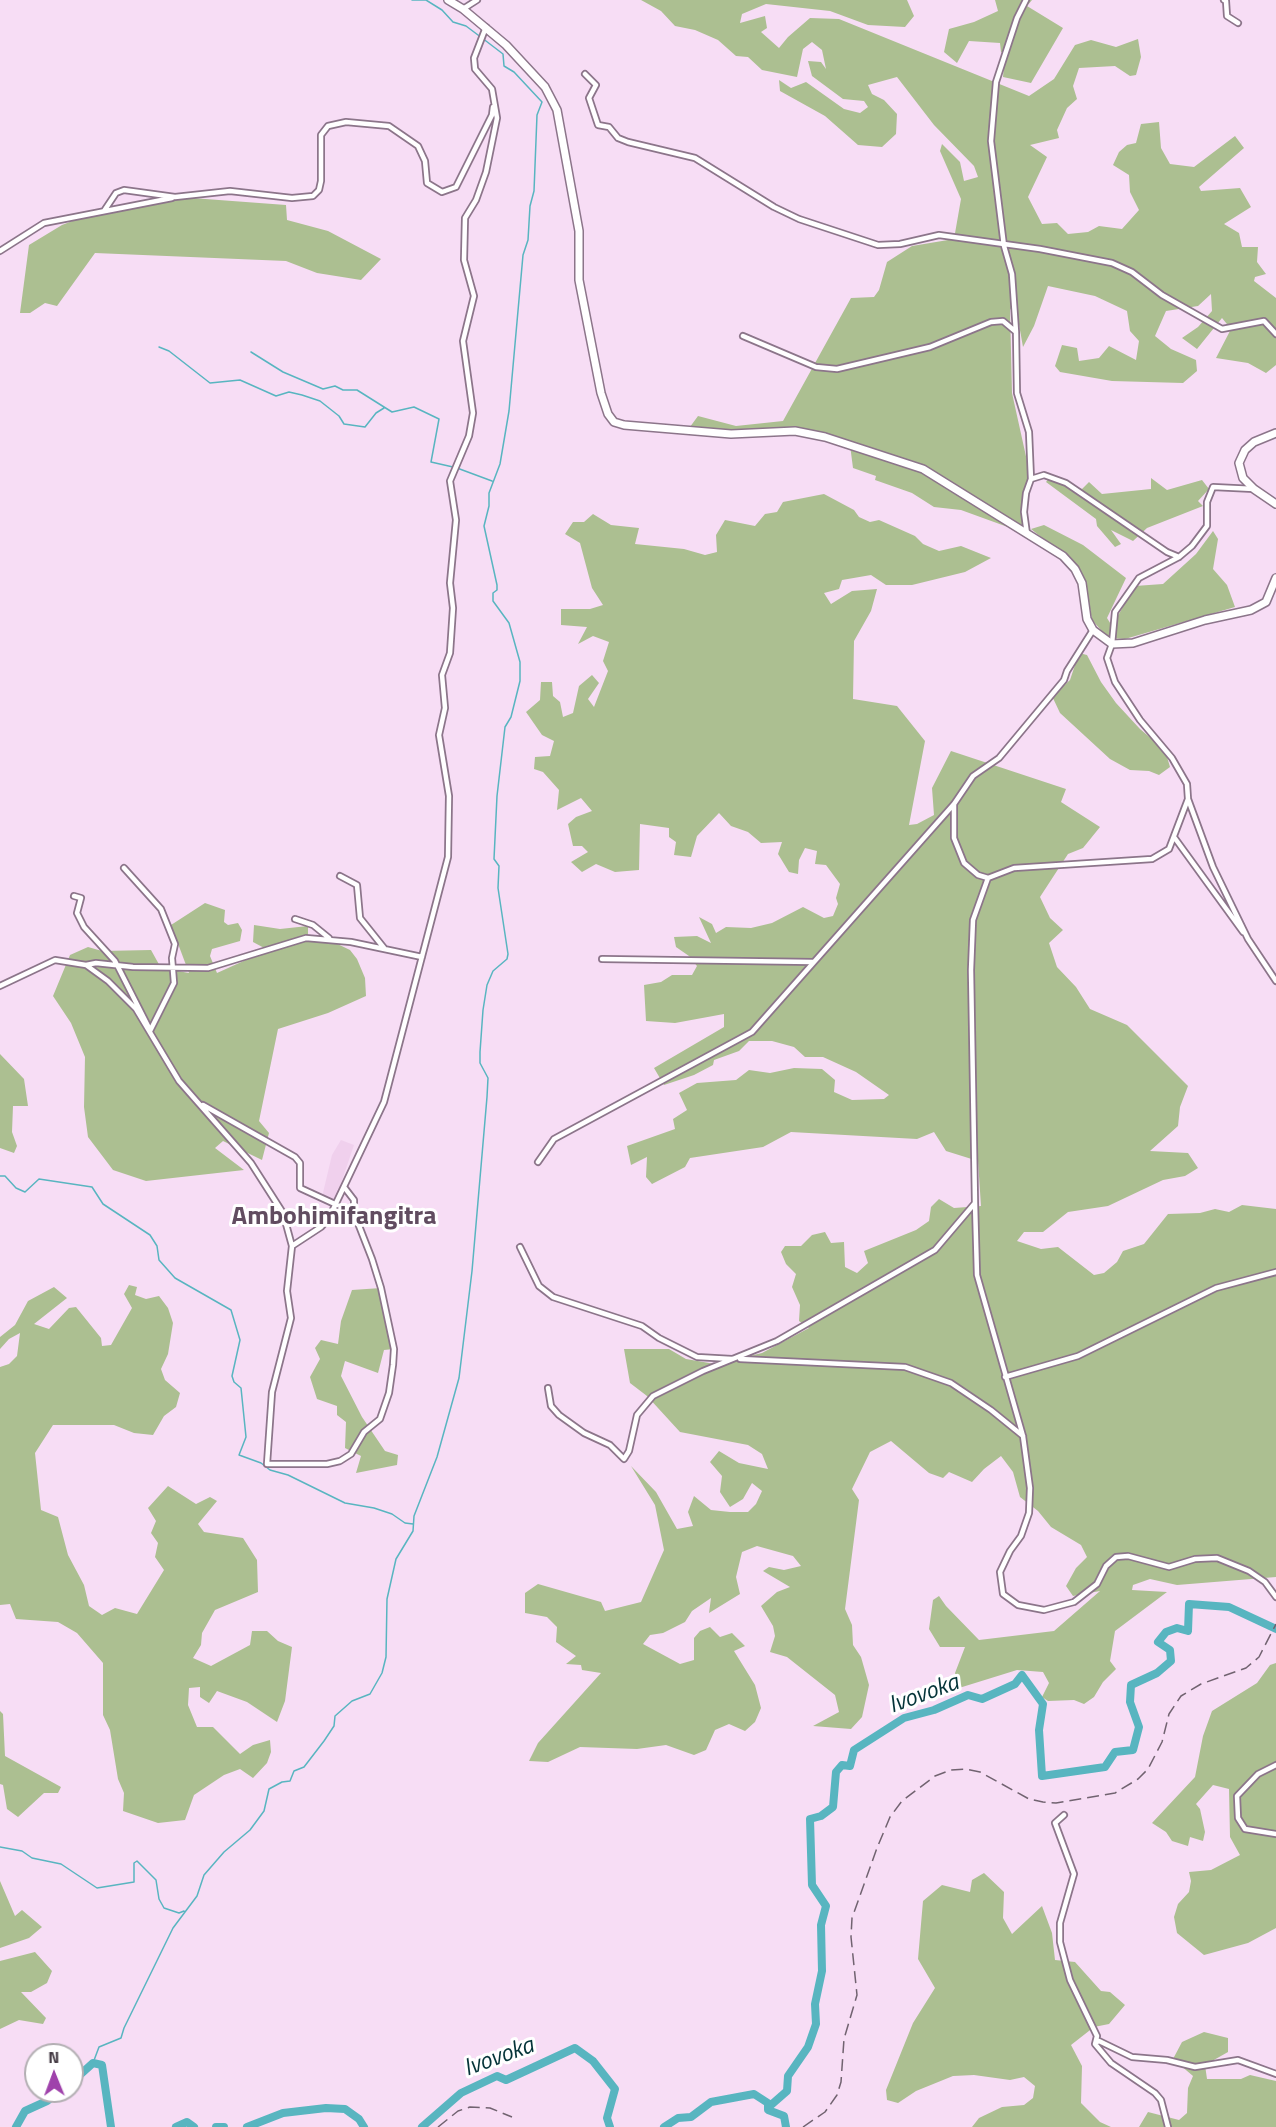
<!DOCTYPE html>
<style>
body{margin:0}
#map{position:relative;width:1276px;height:2127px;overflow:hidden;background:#f7ddf5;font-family:"Titillium Web",sans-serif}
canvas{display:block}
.north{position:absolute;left:24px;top:2043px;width:60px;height:60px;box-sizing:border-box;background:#fff;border:2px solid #b3afb3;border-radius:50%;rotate:359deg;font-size:16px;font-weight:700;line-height:24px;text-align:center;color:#423841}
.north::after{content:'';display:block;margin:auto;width:21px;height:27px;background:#9f42ab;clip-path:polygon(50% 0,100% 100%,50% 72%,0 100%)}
</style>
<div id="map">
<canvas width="1276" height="2127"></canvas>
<div class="north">N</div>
</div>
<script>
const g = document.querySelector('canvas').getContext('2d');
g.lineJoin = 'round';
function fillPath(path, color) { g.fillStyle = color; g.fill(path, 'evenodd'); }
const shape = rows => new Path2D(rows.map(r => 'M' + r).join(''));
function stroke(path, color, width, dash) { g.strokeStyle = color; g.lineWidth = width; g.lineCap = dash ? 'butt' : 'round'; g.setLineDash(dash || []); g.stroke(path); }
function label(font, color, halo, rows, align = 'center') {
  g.font = font + ' "Titillium Web",sans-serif'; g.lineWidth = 6; g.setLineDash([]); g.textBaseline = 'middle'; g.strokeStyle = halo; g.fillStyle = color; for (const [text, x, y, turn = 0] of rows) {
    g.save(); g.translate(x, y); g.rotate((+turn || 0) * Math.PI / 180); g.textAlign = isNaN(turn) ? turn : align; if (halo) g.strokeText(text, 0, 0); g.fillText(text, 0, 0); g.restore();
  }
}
const built = shape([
 [341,1140,354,1145,335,1201,322,1197,332,1155]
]);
const green = shape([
 [641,0,907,0,914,16,905,27,868,25,830,11,766,4,742,14,740,23,765,16,767,28,761,32,779,48,788,37,810,18,839,19,1029,96,1054,79,1075,45,1091,40,1116,47,1138,39,1141,57,1136,75,1130,76,1115,66,1079,68,1073,86,1077,99,1067,108,1057,130,1059,138,1030,145,1047,157,1028,197,1042,224,1057,223,1068,234,1088,232,1099,226,1122,229,1139,210,1130,192,1129,175,1113,165,1119,152,1127,145,1136,143,1141,124,1159,122,1161,148,1170,164,1194,167,1235,136,1244,148,1199,187,1201,191,1240,188,1251,207,1224,224,1239,233,1242,247,1258,247,1257,262,1266,274,1255,277,1254,281,1276,298,1276,365,1266,373,1248,363,1216,358,1231,329,1222,318,1197,349,1182,338,1198,327,1212,311,1211,294,1198,306,1166,311,1155,336,1171,349,1196,360,1197,371,1183,383,1112,381,1060,372,1055,366,1062,345,1077,348,1079,361,1099,358,1109,346,1136,360,1139,341,1130,331,1127,311,1095,296,1048,286,1034,326,1023,347,1015,302,1010,310,1012,393,1031,479,1024,512,1027,534,961,510,934,507,912,493,875,480,876,476,853,468,850,445,825,437,687,431,698,416,736,426,783,421,851,298,874,297,879,290,887,262,912,246,954,239,961,199,940,151,942,144,960,162,964,181,978,177,974,166,934,125,897,77,868,85,872,94,884,100,897,114,896,134,882,147,858,145,825,116,780,91,779,80,791,88,806,82,844,109,860,113,868,107,864,101,843,99,812,76,808,61,821,62,826,69,822,50,812,42,803,49,797,77,762,70,748,57,736,56,718,40,695,30,675,26,661,11],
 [995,0,1032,0,1027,6,1063,28,1031,83,1003,77,1005,54,1001,52,1000,43,969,41,957,63,944,52,949,29,974,22,998,11],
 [192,198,286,205,287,220,328,231,381,259,361,280,317,273,286,261,95,253,57,306,45,303,30,313,20,313,29,245,62,225,80,218,138,205],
 [1050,477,1082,489,1089,482,1102,494,1151,489,1151,478,1167,490,1202,480,1209,489,1198,501,1203,506,1147,528,1133,541,1111,530,1121,544,1115,547,1097,526,1096,519,1046,482],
 [824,494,854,510,859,517,870,522,879,520,915,536,923,544,939,551,961,546,991,558,965,572,912,585,886,585,871,575,842,580,839,589,824,593,831,604,852,591,877,589,871,611,854,641,853,699,897,706,925,741,909,825,917,824,934,815,932,788,951,751,1066,789,1061,802,1100,827,1083,848,1068,854,1040,897,1050,918,1063,930,1049,943,1057,967,1076,987,1090,1009,1127,1025,1188,1086,1180,1107,1178,1126,1150,1151,1188,1153,1198,1168,1185,1176,1163,1180,1108,1206,1068,1212,1043,1232,1024,1232,1017,1241,1041,1249,1058,1247,1094,1275,1104,1273,1117,1262,1123,1251,1144,1244,1168,1214,1200,1213,1215,1209,1229,1212,1242,1205,1276,1209,1276,1577,1177,1585,1150,1579,1133,1585,1132,1590,1167,1592,1115,1631,1110,1661,1116,1669,1103,1682,1094,1697,1084,1704,1074,1700,1048,1701,1042,1697,1049,1683,1043,1672,1017,1670,959,1688,955,1673,965,1647,940,1647,929,1629,933,1600,939,1596,946,1606,979,1640,1054,1631,1100,1591,1073,1596,1066,1586,1076,1568,1087,1557,1081,1545,1051,1527,1038,1511,1020,1497,1013,1472,1001,1456,984,1469,972,1482,949,1472,943,1478,929,1473,891,1441,870,1452,852,1489,859,1500,845,1609,852,1625,853,1645,861,1657,869,1685,862,1717,851,1729,813,1726,839,1712,835,1695,787,1657,770,1652,775,1636,773,1626,761,1606,777,1592,790,1587,763,1571,769,1567,784,1570,801,1566,793,1556,757,1546,742,1552,736,1577,740,1594,709,1613,711,1598,692,1611,685,1622,663,1633,650,1635,643,1644,680,1664,694,1660,694,1638,700,1631,710,1627,720,1637,732,1633,745,1646,734,1651,755,1685,761,1708,755,1722,745,1731,729,1724,715,1730,706,1750,694,1755,666,1745,637,1749,580,1747,548,1762,529,1761,538,1743,601,1673,582,1670,581,1665,566,1664,576,1656,556,1642,557,1627,547,1617,525,1613,525,1593,538,1584,601,1602,605,1611,641,1602,664,1550,655,1505,631,1466,656,1492,677,1529,693,1526,688,1512,694,1496,711,1510,730,1512,748,1512,756,1504,762,1491,752,1483,743,1499,730,1507,720,1492,722,1476,710,1462,719,1451,739,1463,768,1469,762,1454,748,1445,680,1432,647,1396,630,1383,624,1349,669,1349,686,1359,715,1364,762,1353,809,1328,799,1321,800,1305,792,1287,796,1274,786,1264,781,1252,785,1246,801,1246,812,1235,825,1232,831,1243,844,1242,845,1267,857,1273,868,1263,864,1251,916,1230,929,1221,931,1207,939,1199,954,1208,981,1206,978,1161,946,1151,934,1132,917,1139,791,1132,763,1147,690,1158,685,1167,652,1184,646,1177,647,1157,631,1165,627,1146,675,1129,673,1119,687,1110,679,1093,697,1083,736,1080,749,1070,770,1073,794,1068,822,1069,835,1080,834,1092,852,1100,884,1099,889,1095,856,1072,823,1057,805,1057,794,1047,772,1041,749,1041,739,1051,714,1060,713,1065,694,1075,664,1085,654,1068,724,1027,724,1014,675,1023,646,1021,644,985,661,982,672,975,692,975,697,966,689,956,676,947,674,937,697,936,711,943,699,917,712,924,716,933,726,927,751,928,772,923,803,907,824,918,833,916,838,904,836,898,840,884,826,865,815,864,817,851,805,848,799,860,798,874,789,872,778,854,782,842,761,843,748,832,731,826,719,813,697,836,691,857,674,855,676,842,669,837,669,828,640,824,639,870,615,872,596,864,582,872,571,862,588,852,582,846,573,846,568,824,576,817,592,811,581,798,557,810,559,790,543,772,534,769,535,757,550,756,554,741,542,735,526,712,540,700,541,682,552,682,553,696,560,702,563,717,573,713,579,686,592,675,599,683,588,699,594,707,608,671,603,661,609,642,593,636,578,644,587,627,561,625,561,609,590,609,603,605,592,588,580,543,565,534,573,522,584,522,593,514,611,525,639,528,635,544,684,549,705,555,717,552,716,535,725,520,755,526,765,514,777,512,783,502],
 [1044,525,1083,545,1126,578,1107,618,1112,626,1135,586,1163,584,1196,554,1213,531,1218,539,1213,569,1227,585,1235,607,1125,639,1108,638,1092,620,1085,580,1076,565,1031,529],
 [1079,653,1087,655,1101,682,1116,703,1140,729,1165,750,1170,767,1159,775,1149,771,1130,770,1110,759,1060,713,1052,696,1070,680],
 [205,903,225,910,224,922,228,925,238,923,242,930,240,941,212,949,210,956,217,973,268,950,253,942,254,925,280,929,308,926,308,935,327,939,350,950,357,959,365,978,366,996,328,1013,278,1029,259,1121,269,1133,262,1160,223,1141,215,1148,244,1170,146,1181,113,1170,88,1137,84,1107,85,1057,71,1023,53,996,70,955,88,947,102,951,151,950,161,968,189,973,171,925],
 [0,1054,24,1079,28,1106,13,1106,12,1132,17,1146,14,1153,0,1148],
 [129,1285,137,1287,135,1295,146,1299,159,1296,168,1308,173,1323,168,1354,161,1369,165,1380,180,1393,176,1407,164,1416,153,1435,134,1433,114,1425,53,1425,35,1453,41,1510,58,1517,68,1555,84,1585,89,1606,102,1615,115,1608,137,1614,164,1570,155,1557,158,1543,151,1533,156,1521,148,1508,168,1486,196,1504,210,1497,217,1501,198,1524,204,1532,243,1538,257,1560,258,1592,215,1610,202,1633,201,1645,193,1658,211,1666,250,1645,252,1631,267,1631,278,1641,292,1647,285,1701,277,1722,247,1702,217,1691,209,1703,200,1697,200,1687,189,1688,188,1705,197,1727,213,1727,240,1754,253,1745,270,1740,271,1752,267,1763,253,1778,240,1769,224,1775,194,1795,185,1820,158,1823,123,1811,124,1793,118,1779,110,1730,103,1715,103,1663,77,1633,58,1622,16,1619,10,1604,0,1605,0,1367,9,1364,17,1356,20,1333,9,1339,0,1349,0,1337,15,1325,28,1301,54,1287,67,1298,34,1324,49,1329,69,1308,76,1307,101,1338,102,1346,111,1345,132,1308,124,1294],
 [381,1288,394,1349,384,1350,378,1373,345,1361,341,1376,362,1417,385,1451,398,1455,397,1465,356,1473,361,1456,345,1448,346,1422,337,1415,337,1406,317,1399,310,1377,320,1359,315,1348,321,1340,338,1344,341,1321,352,1290],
 [1276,1663,1276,1928,1248,1943,1204,1955,1177,1933,1174,1917,1178,1904,1189,1892,1191,1881,1189,1872,1211,1870,1240,1855,1230,1837,1229,1789,1213,1785,1196,1804,1200,1809,1205,1832,1203,1841,1190,1837,1188,1846,1172,1841,1166,1832,1152,1823,1195,1777,1203,1736,1212,1711,1257,1683,1270,1665],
 [0,1711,3,1714,5,1756,61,1787,58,1793,44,1793,18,1817,7,1809,3,1785,0,1784],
 [984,1873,1004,1892,1003,1918,1012,1934,1042,1906,1052,1933,1055,1960,1075,1962,1101,1991,1110,1992,1125,2005,1109,2024,1094,2027,1071,2045,1082,2066,1081,2103,1100,2122,1111,2127,972,2127,979,2118,1002,2107,1024,2105,1033,2098,1035,2086,1024,2077,1010,2080,974,2075,953,2076,916,2091,898,2103,887,2100,886,2090,913,2023,935,1988,918,1959,923,1901,942,1885,970,1892,972,1880],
 [0,1881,15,1916,22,1910,42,1927,29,1938,0,1948],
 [35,1952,52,1971,47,1983,31,1992,21,1992,46,2018,43,2024,19,2020,0,2029,0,1961],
 [1204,2032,1228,2038,1228,2052,1205,2065,1207,2079,1241,2079,1250,2075,1276,2081,1276,2127,1139,2127,1148,2112,1179,2120,1187,2113,1188,2088,1193,2076,1173,2059,1182,2042]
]);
const stream = shape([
 [159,347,169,351,210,383,240,380,276,396,289,392,302,395,320,401,339,416,344,424,365,427,376,413,384,408],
 [251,352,283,372,323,389,335,386,343,390,357,390,392,412,414,407,439,419,431,462,453,467],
 [457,468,492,481],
 [0,1176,5,1176,16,1188,25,1192,39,1179,92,1187,103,1204,150,1235,157,1246,159,1260,175,1278,231,1310,240,1340,232,1376,234,1382,241,1388,246,1437,239,1455,261,1463,270,1470,288,1475,345,1503,374,1508,392,1514,405,1523,413,1524],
 [0,1847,22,1851,32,1858,61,1864,97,1888,134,1882,134,1863,137,1861,156,1880,159,1899,164,1908,179,1913,184,1911],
 [93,2063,99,2047,121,2038,124,2028,173,1928,197,1896,204,1875,224,1852,250,1830,264,1811,269,1789,282,1782,290,1781,294,1771,304,1767,324,1741,334,1726,335,1716,352,1701,370,1694,382,1673,386,1657,387,1599,396,1559,413,1531,414,1516,437,1457,459,1378,472,1271,487,1097,488,1078,480,1063,480,1052,483,1010,487,985,493,971,507,959,508,954,498,888,499,866,494,859,497,796,505,727,511,717,520,681,520,662,509,623,493,601,493,593,497,590,497,585,484,526,489,506,489,493,500,464,509,411,523,255,528,240,530,206,534,191,537,115,542,102,514,72,504,66,503,54,486,41,466,26,453,22,442,10,426,0,412,0]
]);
const river = shape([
 [72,2082,93,2063,102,2065,111,2127],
 [768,2105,768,2110,784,2116,786,2127],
 [16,2127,25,2111,47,2101,60,2091],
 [176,2127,187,2122,194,2127],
 [216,2127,224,2127],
 [247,2127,283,2113,326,2108,345,2109,359,2119,364,2127],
 [422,2127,461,2093,497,2076,506,2080,575,2048,593,2061,615,2089,607,2118,610,2127],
 [664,2127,678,2118,691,2117,711,2102,754,2094,771,2105,787,2091,788,2076,808,2047,816,2024,815,2004,822,1971,821,1925,826,1906,812,1885,810,1819,821,1816,833,1807,836,1772,842,1765,850,1766,854,1750,904,1718,934,1710,968,1695,982,1699,1015,1684,1022,1675,1043,1704,1039,1730,1042,1776,1105,1767,1115,1752,1133,1750,1139,1727,1130,1702,1131,1685,1157,1673,1171,1661,1170,1650,1158,1642,1166,1632,1177,1628,1188,1631,1189,1604,1229,1607,1276,1629]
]);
const minor = shape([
 [1224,0,1226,1,1227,16,1238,23],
 [463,9,477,0],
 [585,74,596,85,589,98,598,125,609,127,618,138,628,142,695,158,774,207,799,219,878,245,900,244,939,235,1040,249,1112,263,1132,272,1162,295,1222,329,1264,321,1276,334],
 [104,211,116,193,124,190,175,197,230,191,292,198,313,196,319,190,321,181,321,135,328,126,346,122,389,126,418,146,425,161,427,183,442,192,456,187,492,115,493,107],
 [0,251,44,223,172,198],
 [1016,332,1012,274,1004,246,991,141,996,82,1017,18,1026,0],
 [743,336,816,367,837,369,930,347,991,322,1003,321,1016,332,1017,393,1029,432,1031,479],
 [1027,534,1024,512,1026,493,1031,479,1044,475,1066,483,1167,552,1179,557],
 [1188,799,1213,867,1248,939,1276,981],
 [954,804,954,838,964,863,978,875,988,878],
 [1174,837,1243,932],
 [124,868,161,909,175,944,172,958,174,983,150,1031],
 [340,876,357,885,360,918,384,948],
 [74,896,81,898,77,913,84,927,115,961,148,1026],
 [295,919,313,925,329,938],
 [602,959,813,962],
 [86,965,96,963,133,967,208,968,306,938,351,942,422,957],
 [0,986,55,960,86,965,108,981,136,1009,179,1081,251,1163,283,1213,292,1246,321,1227,329,1218,384,1102,448,857,449,796,439,735,445,708,442,675,450,653,453,608,450,583,456,520,450,481,469,436,473,413,463,341,474,296,464,260,465,218,476,200,486,172,497,118,492,89,475,69,474,58,486,27],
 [203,1105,295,1157,300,1163,300,1188,337,1205],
 [538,1162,554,1139,752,1032,954,804,973,776,999,758,1064,680,1067,671,1093,630],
 [975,1203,977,1275,1023,1436,1030,1488,1029,1513,1021,1536,1010,1551,1000,1572,1003,1594,1018,1605,1044,1610,1074,1602,1097,1584,1106,1566,1116,1557,1128,1556,1169,1567,1195,1559,1217,1558,1249,1571,1265,1582,1276,1597],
 [292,1246,287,1291,291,1318,272,1392,267,1464,327,1464,340,1461,351,1454,364,1432,380,1419,389,1393,393,1365,394,1349,381,1288,372,1259,354,1213,354,1200,344,1187],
 [520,1247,539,1286,553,1297,642,1326,659,1338,697,1357,732,1359],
 [740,1359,905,1367,951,1383,991,1410,1023,1436],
 [1005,1377,1078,1356,1216,1288,1276,1272],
 [548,1388,551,1406,559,1415,584,1433,610,1445,624,1459,629,1451,637,1415,653,1396,703,1371,777,1341,935,1250,975,1203,971,970,973,920,988,878,1014,868,1152,859,1169,849,1188,799,1187,784,1172,758,1140,720,1115,682,1107,658,1112,644,1115,612,1139,578,1179,557,1192,546,1207,526,1207,502,1213,487,1254,489],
 [1276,1765,1258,1774,1237,1796,1238,1818,1245,1829,1276,1834],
 [1064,1815,1055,1823,1074,1874,1060,1923,1060,1942,1070,1980,1097,2036,1095,2044,1111,2063,1155,2093,1161,2100,1168,2127],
 [1097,2042,1099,2041,1132,2057,1167,2060,1195,2067,1238,2060,1276,2074]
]);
const primary = shape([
 [448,0,463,9,506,45,545,87,557,110,579,231,579,280,601,393,608,414,614,422,624,425,731,434,795,431,825,437,923,469,1063,556,1075,569,1082,583,1087,619,1093,630,1112,644,1133,643,1205,620,1251,610,1266,602,1276,578],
 [1276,433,1254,442,1245,450,1239,463,1243,478,1254,489,1276,504]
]);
const rail = shape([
 [438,2127,458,2111,470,2107,490,2108,512,2117],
 [803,2127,825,2112,837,2095,841,2082,844,2039,857,1995,851,1937,852,1918,877,1848,890,1817,902,1801,935,1776,951,1770,965,1769,980,1772,1029,1799,1043,1802,1056,1803,1115,1793,1138,1779,1148,1769,1162,1742,1169,1714,1181,1696,1201,1684,1246,1668,1259,1657,1276,1624]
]);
const waterNames = [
 ["Ivovoka",924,1695,-20],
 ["Ivovoka",499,2058,-20]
];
const quarterNames = [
 ["Ambohimifangitra",334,1218]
];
fillPath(built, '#f0d0ed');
fillPath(green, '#acbf91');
stroke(stream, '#58b5c0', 1.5);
stroke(river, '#58b5c0', 8);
stroke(minor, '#8c758a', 8);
stroke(primary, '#8c758a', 10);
stroke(minor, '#fff', 4.5);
stroke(primary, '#fff', 7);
stroke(rail, '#716370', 1.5, [12, 6]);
label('italic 24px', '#053439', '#fff', waterNames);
label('bold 26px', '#614c60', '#fff', quarterNames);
</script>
